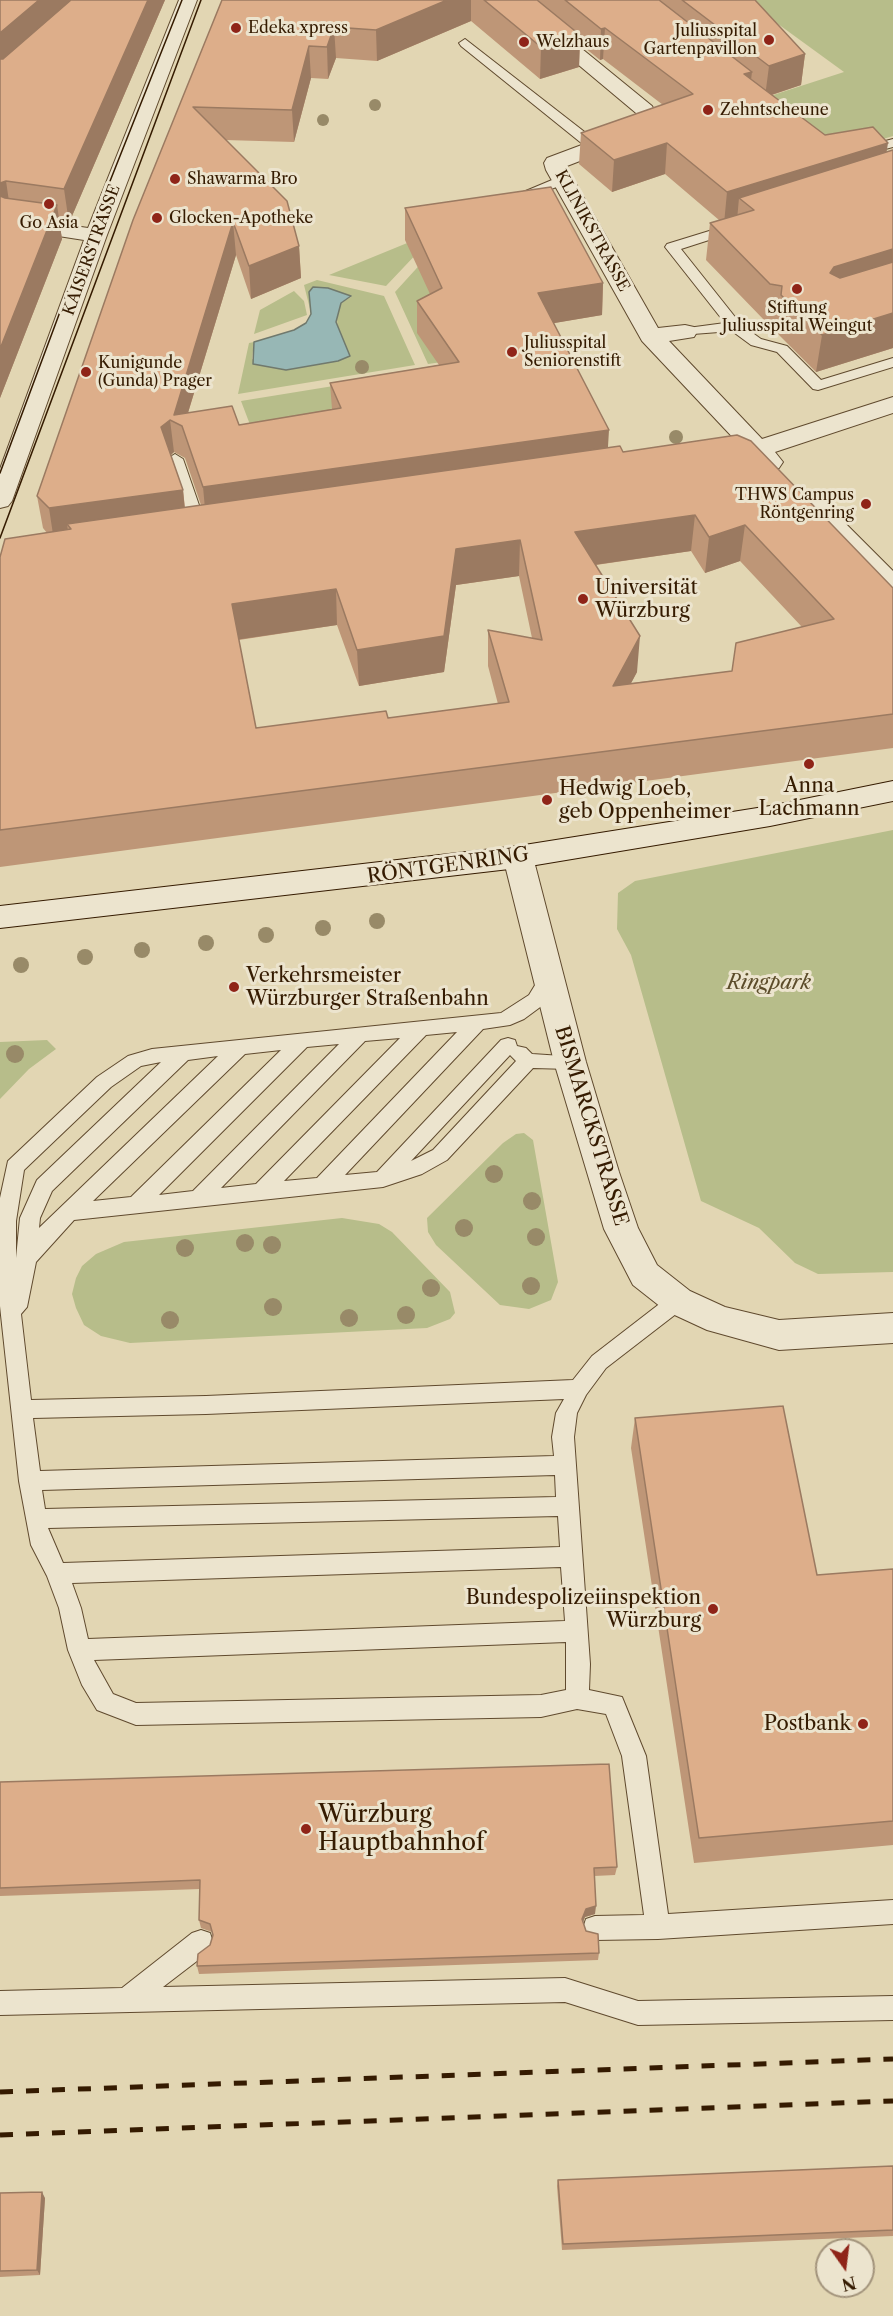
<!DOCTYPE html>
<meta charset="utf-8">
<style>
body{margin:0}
#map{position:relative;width:893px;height:2316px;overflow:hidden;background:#e2d6b3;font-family:"Libre Caslon Text",serif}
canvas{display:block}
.north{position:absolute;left:815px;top:2238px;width:60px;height:60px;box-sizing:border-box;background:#ece4ce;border:2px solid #a3947c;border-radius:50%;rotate:166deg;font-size:16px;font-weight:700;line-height:24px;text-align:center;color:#351b01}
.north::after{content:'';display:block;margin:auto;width:21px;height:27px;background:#8f2418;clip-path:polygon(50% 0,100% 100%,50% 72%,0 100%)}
</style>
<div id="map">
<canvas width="893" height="2316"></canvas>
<div class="north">N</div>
</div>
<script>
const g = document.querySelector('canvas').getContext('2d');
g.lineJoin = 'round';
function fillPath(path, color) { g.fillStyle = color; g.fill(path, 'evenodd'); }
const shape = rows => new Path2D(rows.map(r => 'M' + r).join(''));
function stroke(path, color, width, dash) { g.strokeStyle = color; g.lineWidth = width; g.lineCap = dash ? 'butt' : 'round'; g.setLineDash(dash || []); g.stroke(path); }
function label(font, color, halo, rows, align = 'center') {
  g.font = font + ' "Libre Caslon Text",serif'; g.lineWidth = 6; g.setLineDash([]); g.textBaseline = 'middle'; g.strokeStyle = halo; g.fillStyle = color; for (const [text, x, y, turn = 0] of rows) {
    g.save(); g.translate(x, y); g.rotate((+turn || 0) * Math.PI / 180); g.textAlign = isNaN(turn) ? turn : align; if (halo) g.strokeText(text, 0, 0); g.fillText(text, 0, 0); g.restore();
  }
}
const green = shape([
 [745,0,893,0,893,136,883,139,824,137,767,97,844,72],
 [439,230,386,286,329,275],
 [446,236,437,308,442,362,428,364,395,292],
 [317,280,384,296,415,365,238,394,249,343,254,342,252,359,286,370,338,361,337,314,341,303,351,297,309,292,310,309,304,285],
 [294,291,304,301,307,315,254,334,260,310],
 [432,370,351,405,330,409,338,430,257,443,241,401],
 [893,830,893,1272,818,1274,795,1263,759,1228,701,1201,631,955,617,929,618,893,635,881],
 [47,1040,56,1049,29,1069,0,1099,0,1042],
 [524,1133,533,1140,558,1282,551,1300,529,1309,500,1305,436,1245,428,1232,427,1218,503,1143,516,1134],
 [342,1218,379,1224,392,1232,450,1292,455,1313,450,1319,427,1328,130,1343,101,1336,84,1325,76,1308,72,1294,76,1278,82,1266,96,1254,124,1242]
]);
const water = shape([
 [313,287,328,288,351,296,341,303,336,322,350,356,338,361,286,370,253,364,254,342,294,330,306,323,311,314,309,292,313,287]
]);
const service = shape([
 [465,39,600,144,600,150,590,150,461,46,459,43,465,39],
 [893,139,893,147,874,152,858,150,856,147,863,143,874,144,893,139],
 [564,175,569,176,569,182,521,201,511,201,509,198,564,175],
 [732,224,739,228,737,231,681,249,739,322,776,324,776,330,750,331,761,339,787,346,821,380,893,358,893,367,818,390,813,389,777,352,751,345,732,331,680,335,680,329,725,323,665,247,667,244,732,224],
 [175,454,183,459,208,531,206,535,200,536,192,531,167,459,175,454],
 [549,970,555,972,558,977,543,1005,524,1019,510,1025,483,1029,345,1175,377,1172,501,1040,508,1038,515,1040,517,1046,526,1048,532,1054,577,1057,579,1062,577,1067,570,1069,533,1068,447,1160,422,1174,383,1187,74,1220,36,1262,27,1307,21,1314,31,1400,206,1396,573,1380,592,1356,671,1295,678,1292,685,1295,688,1301,685,1307,606,1368,586,1395,577,1413,574,1437,590,1664,589,1690,622,1697,646,1756,668,1914,893,1900,893,1924,658,1939,595,1940,586,1937,583,1928,586,1919,595,1916,644,1915,622,1756,606,1714,577,1709,541,1717,136,1725,97,1710,82,1685,68,1650,59,1608,47,1576,31,1545,19,1481,0,1306,0,1198,8,1161,97,1077,128,1056,152,1049,501,1013,529,995,543,972,549,970],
 [457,1032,317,1178,284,1181,426,1035,457,1032],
 [400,1038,256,1184,221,1188,365,1041,400,1038],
 [339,1044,193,1191,159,1195,307,1047,339,1044],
 [281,1050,131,1197,93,1201,245,1054,281,1050],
 [510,1055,516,1061,433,1150,411,1161,510,1055],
 [218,1056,40,1227,39,1228,40,1218,52,1191,188,1060,218,1056],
 [161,1062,37,1180,20,1218,16,1258,16,1221,24,1170,111,1087,141,1066,161,1062],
 [564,1399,556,1413,552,1437,554,1456,40,1471,33,1418,206,1414,564,1399],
 [555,1475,556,1497,45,1509,42,1490,555,1475],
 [558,1516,560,1547,63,1563,48,1528,558,1516],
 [561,1567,565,1621,88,1639,81,1608,72,1583,561,1567],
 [566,1642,566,1690,541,1695,136,1703,113,1694,94,1660,566,1642],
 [201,1930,210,1933,213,1942,210,1951,163,1987,565,1978,638,2001,893,1996,893,2020,638,2025,565,2002,0,2015,0,1991,122,1988,192,1933,201,1930]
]);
const pedestrian = shape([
 [179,0,197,0,107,235,12,501,8,506,0,508,0,469,84,240,20,230,13,228,9,224,13,220,20,218,88,228,179,0],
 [501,0,522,0,652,106,661,124,654,133,629,142,622,140,619,136,622,132,641,124,636,113,501,0]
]);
const minor = shape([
 [595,140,603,142,606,147,603,152,567,166,568,170,658,328,685,325,694,327,697,332,694,337,669,341,762,439,893,397,893,413,775,452,783,462,779,468,770,470,761,468,751,457,715,465,706,463,702,457,706,451,739,444,642,341,546,170,544,163,547,158,595,140],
 [810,495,819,497,893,571,893,596,883,593,801,509,797,503,801,497,810,495],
 [518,846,529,849,533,857,586,1062,619,1172,638,1228,657,1265,690,1291,725,1307,779,1320,893,1313,893,1343,779,1350,707,1330,666,1311,633,1285,604,1229,554,1062,503,857,507,849,518,846]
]);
const secondary = shape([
 [893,781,893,801,770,826,518,868,0,928,0,906,518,846,770,806,893,781]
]);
const tram = shape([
 [0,473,89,234,182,0],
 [0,538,201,0]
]);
const rail = shape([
 [0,2092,893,2059],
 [0,2135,893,2101]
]);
const trees = [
 [375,105,6],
 [323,120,6],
 [362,367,7],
 [676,437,7],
 [377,921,8],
 [323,928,8],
 [266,935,8],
 [206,943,8],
 [142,950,8],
 [85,957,8],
 [21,965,8],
 [15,1054,9],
 [494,1174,9],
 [532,1201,9],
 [464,1228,9],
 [536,1237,9],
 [245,1243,9],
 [272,1245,9],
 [185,1248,9],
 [531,1286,9],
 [431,1288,9],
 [273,1307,9],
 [406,1315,9],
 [349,1318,9],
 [170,1320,9]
];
const wall = shape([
 [0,0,165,0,69,223,59,222,62,239,0,398],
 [222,0,755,0,805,54,801,85,772,95,825,135,886,152,893,150,893,348,816,372,776,332,777,322,765,321,706,260,710,223,719,220,665,174,612,192,579,164,581,133,663,105,603,59,600,60,580,44,579,67,540,79,471,21,377,61,336,58,328,79,311,78,294,142,225,140,299,246,301,278,251,299,236,255,188,413,239,425,332,409,330,383,439,365,417,333,417,301,430,294,405,240,405,208,603,283,602,315,554,323,608,448,623,452,893,588,893,748,0,867,0,557,47,533,43,528,37,496],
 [174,452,185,458,201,505,185,508,183,490,171,455],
 [691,551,705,573,740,561,802,627,732,671,631,683,637,672,596,565],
 [519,576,532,638,488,630,488,666,498,704,388,718,256,728,239,640,337,625,359,686,444,672,456,585],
 [635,1418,817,1575,893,1569,893,1845,694,1863,631,1448],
 [0,1782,617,1867,615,1875,594,1876,595,1914,585,1917,583,1922,586,1931,599,1953,598,1960,199,1974,197,1966,210,1945,213,1936,212,1932,201,1928,199,1920,200,1889,0,1896],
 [893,2166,893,2236,562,2250,557,2186,558,2180],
 [0,2193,45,2198,40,2275,0,2277]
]);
const shadedWall = shape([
 [39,0,82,0,0,70,0,33],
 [148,0,165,0,69,223,64,189],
 [447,0,471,0,471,21,377,61,376,30],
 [334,27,336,58,328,79,327,47],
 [605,28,603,59,600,60,601,29],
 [580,35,579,67,540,79,541,47],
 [309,46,311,78,294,142,292,110],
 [805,54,801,85,765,97,769,66],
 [752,72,748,103,744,74],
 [667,143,665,174,612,192,614,160],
 [888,143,883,175,739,198,737,220,724,224,727,192],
 [6,181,11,215,0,220,0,183],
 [57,205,62,239,0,398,0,349],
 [233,222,236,255,183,429,182,426,174,415],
 [299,246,301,278,251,299,249,266],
 [893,249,893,280,828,304,830,273,834,267],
 [603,283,602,315,537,326,538,293],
 [893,313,893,348,816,372,822,335],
 [170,420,174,452,165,460,161,427],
 [609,430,607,463,206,519,203,487],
 [183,490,186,522,71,529,67,524,69,538,54,541,49,508],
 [695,515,691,551,573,568,575,532],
 [745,525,740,561,705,573,709,537],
 [520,540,519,576,456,585,444,672,359,686,357,650,456,549],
 [336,589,337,625,235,640,232,604],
 [640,636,637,672,611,721,613,686],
 [596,1906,595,1914,585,1917,581,1927,582,1919,586,1909],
 [42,2192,45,2198,40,2275,37,2270]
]);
const building = shape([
 [0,0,39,0,0,33,0,0],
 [71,0,148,0,64,189,6,181,0,183,0,59,3,59,71,0],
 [222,0,447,0,376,30,334,27,327,47,309,46,292,110,193,107,287,201,299,246,249,266,233,222,174,415,232,406,239,425,341,408,330,383,459,362,417,301,442,288,405,208,551,187,603,283,538,293,609,430,203,487,182,426,170,420,161,427,183,490,49,508,37,496,133,220,222,0],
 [484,0,537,0,580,35,541,47,484,0],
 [565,0,659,0,752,72,744,74,825,135,873,127,888,143,727,192,667,143,614,160,581,133,693,94,605,28,601,29,565,0],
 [682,0,755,0,805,54,769,66,682,0],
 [893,150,893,249,834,267,830,273,840,278,893,262,893,313,822,335,781,295,782,286,770,284,710,223,754,210,739,198,893,150],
 [0,196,5,198,57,205,0,349,0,196],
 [737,435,751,441,893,588,893,714,0,830,0,557,5,539,71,529,67,524,620,446,623,452,737,435],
 [695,515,709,537,745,525,834,619,736,643,732,671,613,686,640,636,575,532,695,515],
 [520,540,542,640,488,630,509,702,388,718,386,711,256,728,232,604,336,589,357,650,444,636,456,549,520,540],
 [783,1406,817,1575,893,1569,893,1821,699,1838,635,1418,783,1406],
 [609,1764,617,1867,594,1868,596,1906,586,1909,582,1919,586,1931,598,1934,599,1953,197,1966,198,1954,210,1945,213,1935,210,1924,199,1920,200,1880,0,1888,0,1782,609,1764],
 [893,2166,893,2230,563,2244,558,2180,893,2166],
 [42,2192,37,2270,0,2271,0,2193,42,2192]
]);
const markers = [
 [236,28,6,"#8f2418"],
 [769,40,6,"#8f2418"],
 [524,42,6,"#8f2418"],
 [708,110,6,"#8f2418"],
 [175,179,6,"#8f2418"],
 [49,204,6,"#8f2418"],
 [157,218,6,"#8f2418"],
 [797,289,6,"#8f2418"],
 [512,352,6,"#8f2418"],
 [86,372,6,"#8f2418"],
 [866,504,6,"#8f2418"],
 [583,599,6,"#8f2418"],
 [809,764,6,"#8f2418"],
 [547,800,6,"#8f2418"],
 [234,987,6,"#8f2418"],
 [713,1609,6,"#8f2418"],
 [863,1724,6,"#8f2418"],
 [306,1829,6,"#8f2418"]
];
const farPoinames = [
 ["Edeka xpress",248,28],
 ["Juliusspital",757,31,"right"],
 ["Gartenpavillon",757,49,"right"],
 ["Welzhaus",536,42],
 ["Zehntscheune",720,110],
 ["Shawarma Bro",187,179],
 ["Glocken-Apotheke",169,218],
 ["Go Asia",49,223,"center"],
 ["Stiftung",797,308,"center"],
 ["Juliusspital Weingut",797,326,"center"],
 ["Juliusspital",524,343],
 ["Seniorenstift",524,361],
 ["Kunigunde",98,363],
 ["(Gunda) Prager",98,381],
 ["THWS Campus",854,495,"right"],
 ["Röntgenring",854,513,"right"]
];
const farStreetnames = [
 ["KLINIKSTRASSE",592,231,61],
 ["KAISERSTRASSE",92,250,-70]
];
const poiNames = [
 ["Universität",595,588],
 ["Würzburg",595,611],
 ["Anna",809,786,"center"],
 ["Lachmann",809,809,"center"],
 ["Hedwig Loeb,",559,789],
 ["geb Oppenheimer",559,812],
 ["Verkehrsmeister",246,976],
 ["Würzburger Straßenbahn",246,999],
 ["Bundespolizeiinspektion",701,1598,"right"],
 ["Würzburg",701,1621,"right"],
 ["Postbank",851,1724,"right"]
];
const streetNames = [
 ["RÖNTGENRING",448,866,-8],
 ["BISMARCKSTRASSE",591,1126,73]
];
const parkNames = [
 ["Ringpark",769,983]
];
const nearPoinames = [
 ["Würzburg",318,1815],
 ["Hauptbahnhof",318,1843]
];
fillPath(green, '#b7bd8a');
fillPath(water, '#97b7b5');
stroke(water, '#70796d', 1.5);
stroke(service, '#604a2e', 2);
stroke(pedestrian, '#604a2e', 2);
stroke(minor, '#604a2e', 2);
stroke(secondary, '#351b01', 2);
fillPath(service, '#ece4ce');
fillPath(pedestrian, '#ece4ce');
fillPath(minor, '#ece4ce');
fillPath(secondary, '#ece4ce');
stroke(tram, '#351b01', 1.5);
stroke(rail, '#351b01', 5, [13, 13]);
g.fillStyle = '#988a68';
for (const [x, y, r] of trees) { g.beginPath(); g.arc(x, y, r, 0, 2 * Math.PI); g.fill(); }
fillPath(wall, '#be9677');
fillPath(shadedWall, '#9b7a61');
fillPath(building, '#ddae8a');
stroke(building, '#9b7a61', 1.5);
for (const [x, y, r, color] of markers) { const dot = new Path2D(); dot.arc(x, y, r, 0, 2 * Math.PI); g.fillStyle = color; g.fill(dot); stroke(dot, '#ece4ce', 2); }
label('16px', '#351b01', '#ece4ce', farPoinames, 'left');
label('16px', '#351b01', '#ece4ce', farStreetnames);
label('20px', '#351b01', '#ece4ce', poiNames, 'left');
label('20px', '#351b01', '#ece4ce', streetNames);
label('italic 20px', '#5c4c2a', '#ece4ce', parkNames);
label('24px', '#351b01', '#ece4ce', nearPoinames, 'left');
</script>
